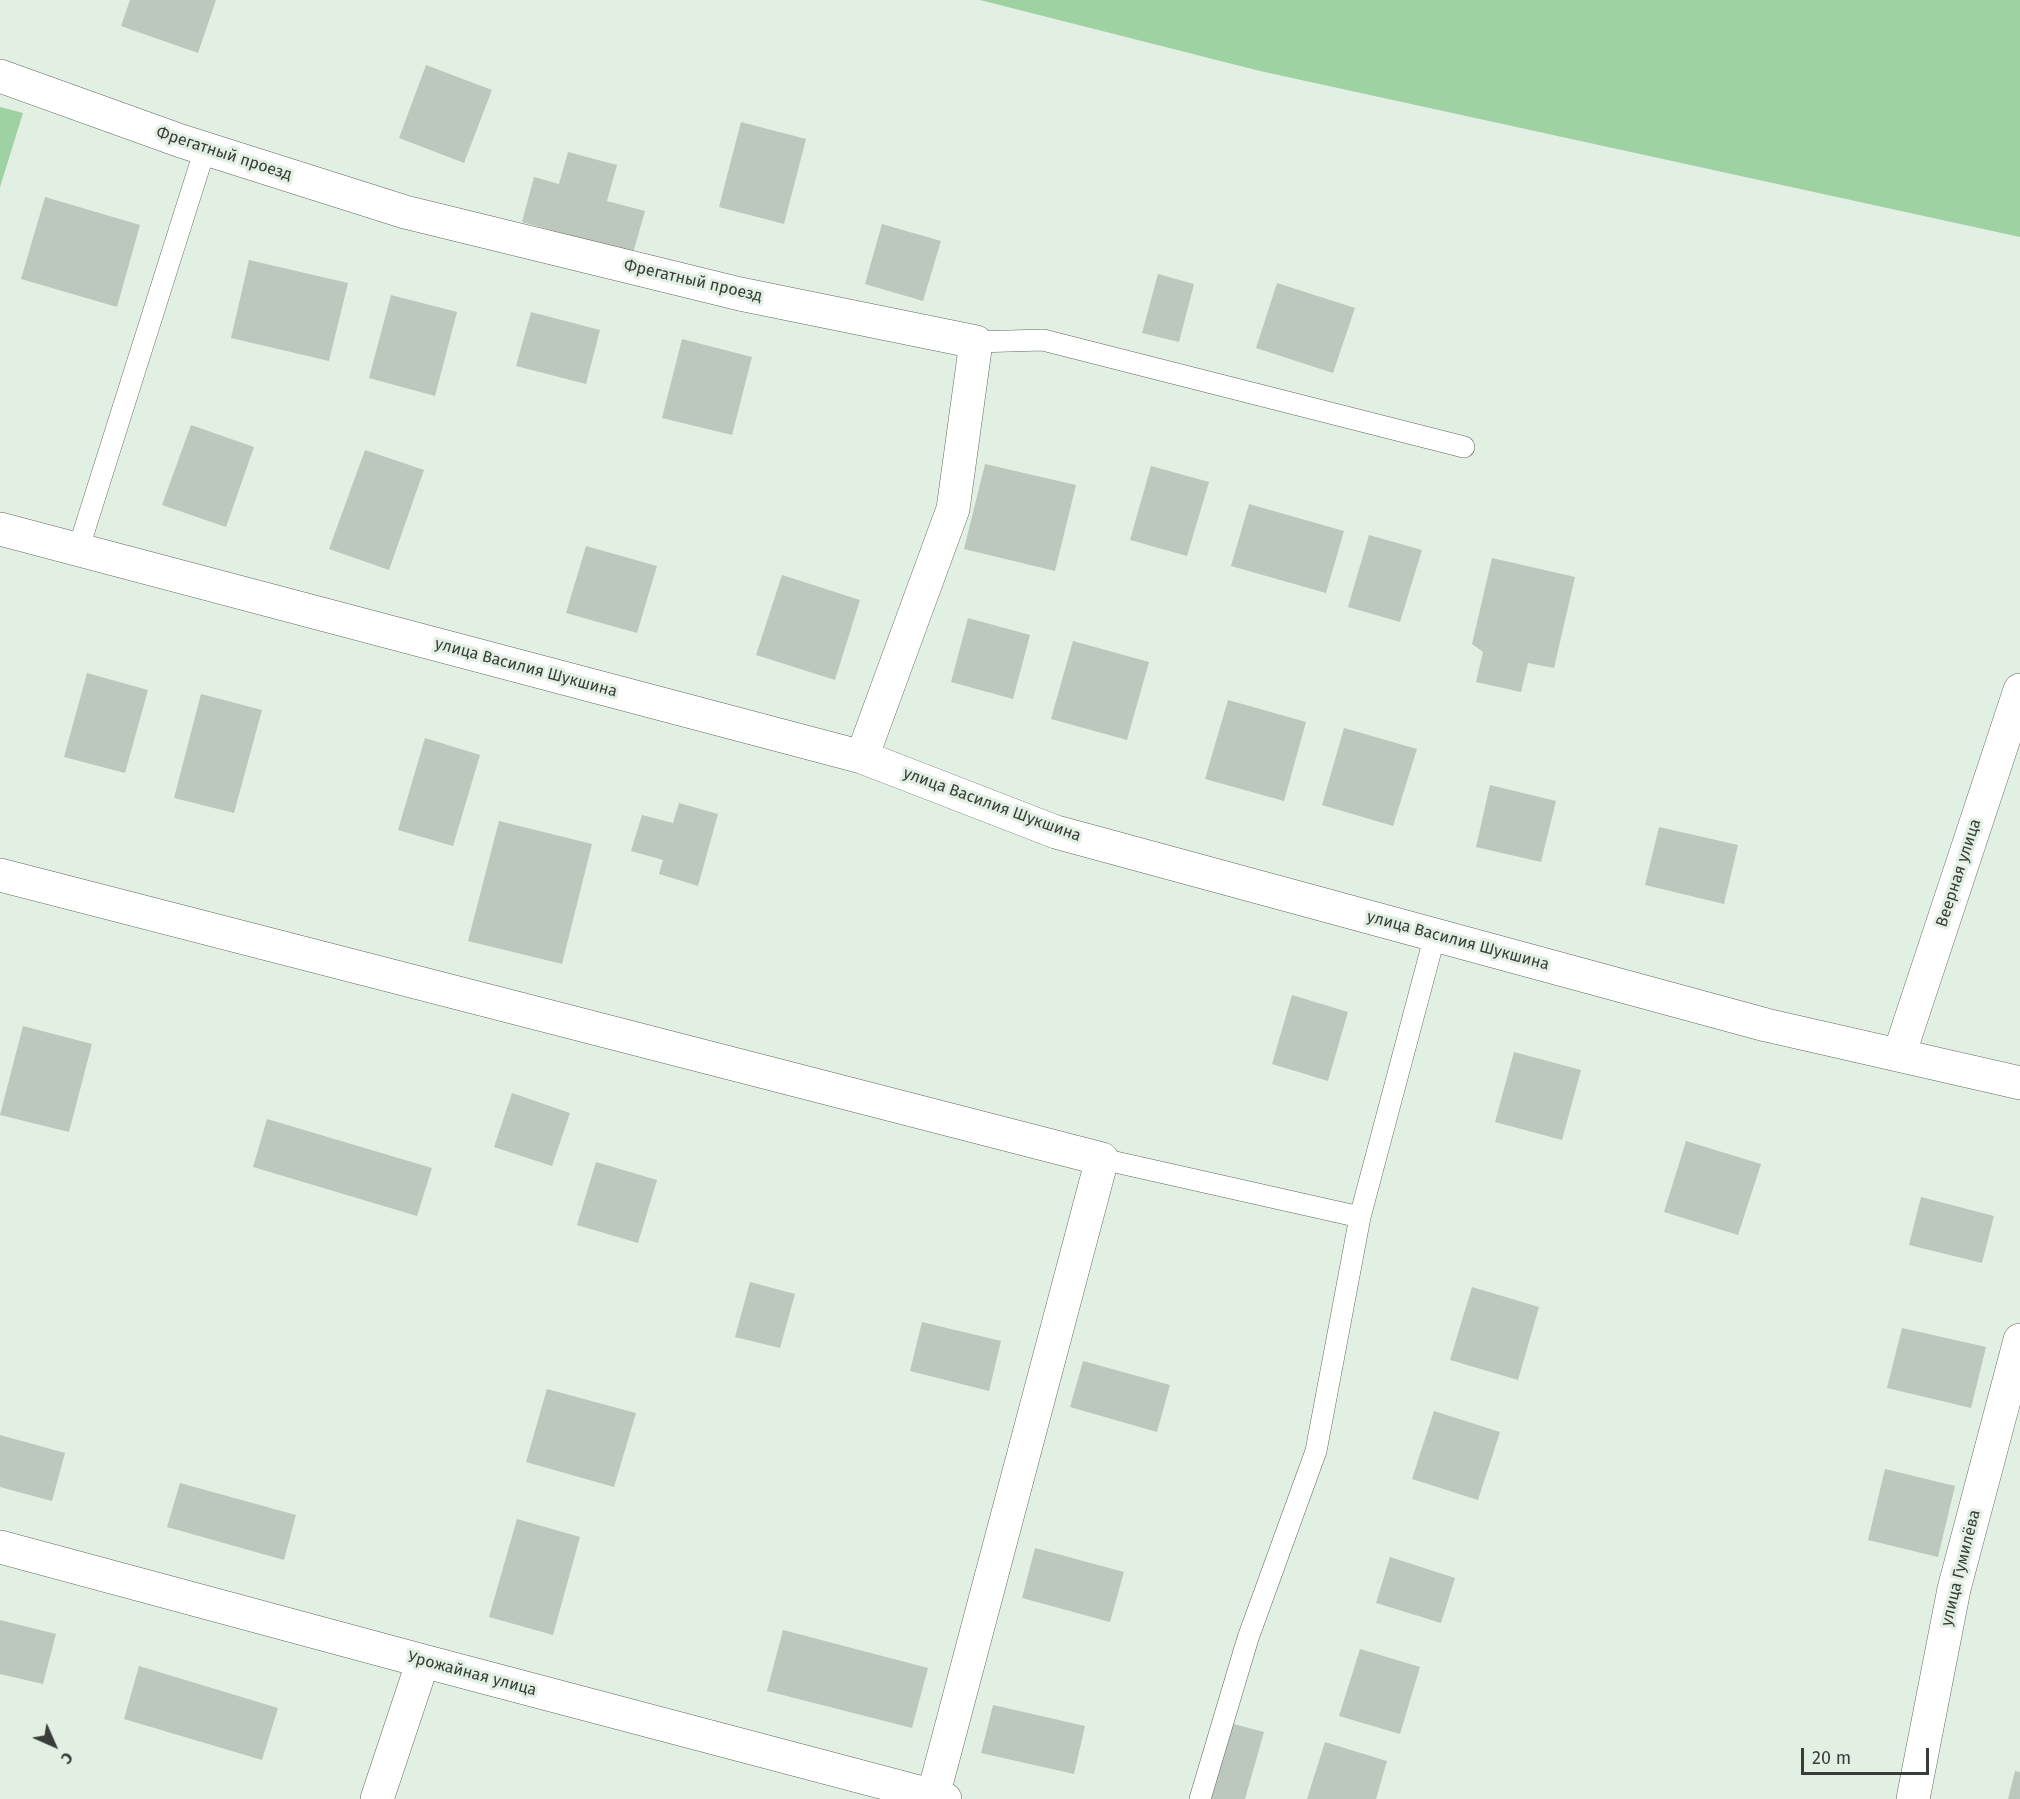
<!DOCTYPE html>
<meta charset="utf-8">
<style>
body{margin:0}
#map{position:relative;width:2020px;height:1799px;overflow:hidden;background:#e2efe3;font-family:"Fira Sans",sans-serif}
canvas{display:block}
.north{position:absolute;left:24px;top:1715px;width:60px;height:60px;-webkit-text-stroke:4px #e2efe3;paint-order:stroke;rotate:135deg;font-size:16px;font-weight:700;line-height:24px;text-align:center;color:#383d39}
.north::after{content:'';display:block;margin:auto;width:21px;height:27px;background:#383d39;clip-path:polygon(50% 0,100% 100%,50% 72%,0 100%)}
.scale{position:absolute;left:1801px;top:1748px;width:128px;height:27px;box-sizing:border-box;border:3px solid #383d39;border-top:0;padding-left:8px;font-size:18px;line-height:21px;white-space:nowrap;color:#383d39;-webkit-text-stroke:4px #e2efe3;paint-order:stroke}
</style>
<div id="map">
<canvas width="2020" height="1799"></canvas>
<div class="north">С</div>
<div class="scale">20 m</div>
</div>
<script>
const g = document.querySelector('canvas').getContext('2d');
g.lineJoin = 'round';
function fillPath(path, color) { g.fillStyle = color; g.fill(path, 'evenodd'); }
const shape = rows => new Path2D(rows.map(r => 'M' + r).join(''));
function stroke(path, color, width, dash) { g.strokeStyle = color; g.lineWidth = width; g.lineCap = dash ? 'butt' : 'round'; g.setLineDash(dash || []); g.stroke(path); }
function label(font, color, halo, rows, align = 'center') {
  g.font = font + ' "Fira Sans",sans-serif'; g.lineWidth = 6; g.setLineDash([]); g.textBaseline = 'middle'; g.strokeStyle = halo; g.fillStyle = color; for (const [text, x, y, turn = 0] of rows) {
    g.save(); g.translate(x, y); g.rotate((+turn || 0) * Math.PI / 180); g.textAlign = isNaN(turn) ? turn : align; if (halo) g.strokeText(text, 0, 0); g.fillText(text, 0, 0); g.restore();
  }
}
const green = shape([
 [980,0,2020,0,2020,237,1260,71],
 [0,107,23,113,0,187]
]);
const building = shape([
 [130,0,216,0,198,53,121,26],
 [426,65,492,90,464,163,399,138],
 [741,122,806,139,784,224,719,207],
 [568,152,617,165,607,201,645,211,633,253,522,222,534,177,559,184],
 [45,197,140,225,117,307,21,279],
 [882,224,941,241,923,301,865,284],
 [249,260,348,283,329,361,231,338],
 [1158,274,1194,284,1179,342,1142,333],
 [1277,283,1355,308,1333,373,1256,348],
 [391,295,457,312,435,396,369,378],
 [531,312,600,330,586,384,516,366],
 [682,339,752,357,732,435,662,418],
 [191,425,254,447,226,527,162,505],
 [365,450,424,470,389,570,329,549],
 [985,464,1076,485,1055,571,964,549],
 [1151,466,1209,482,1187,556,1130,540],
 [1249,504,1344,531,1326,593,1231,566],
 [1369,535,1422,550,1400,622,1348,607],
 [586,546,657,566,637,633,566,613],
 [1492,558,1575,577,1554,668,1528,663,1521,692,1476,682,1483,652,1472,644],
 [782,575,860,600,835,680,756,655],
 [968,618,1030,635,1013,699,951,682],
 [1073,641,1149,662,1127,740,1051,719],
 [87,673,148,690,125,773,64,757],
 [201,694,262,710,234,813,174,798],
 [1228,700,1306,722,1284,801,1205,779],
 [1344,728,1417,749,1393,826,1322,805],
 [425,738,480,755,453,846,398,830],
 [1490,785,1556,801,1541,862,1476,847],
 [679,803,718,814,698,886,659,874,663,860,631,851,642,815,673,823],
 [499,821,592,844,562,964,468,941],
 [1659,827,1738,845,1724,904,1645,885],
 [1292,995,1348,1012,1328,1081,1272,1064],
 [23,1026,92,1044,69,1132,0,1115],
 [1514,1052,1581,1070,1562,1140,1495,1122],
 [512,1093,570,1113,552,1166,494,1147],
 [267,1119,432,1168,417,1216,253,1167],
 [1686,1141,1761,1164,1738,1235,1664,1212],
 [596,1162,657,1180,638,1243,577,1225],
 [1921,1197,1994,1216,1982,1263,1909,1245],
 [750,1282,795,1294,780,1348,735,1337],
 [1472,1287,1539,1307,1518,1380,1450,1360],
 [922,1322,1001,1341,989,1391,910,1371],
 [1902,1328,1986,1347,1971,1408,1887,1388],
 [1083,1361,1170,1385,1157,1432,1070,1407],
 [547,1389,636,1413,614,1487,526,1462],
 [1434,1411,1500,1432,1478,1500,1412,1479],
 [0,1435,65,1453,52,1501,0,1487],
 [1885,1469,1955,1486,1938,1557,1868,1540],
 [180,1483,296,1515,284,1560,167,1527],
 [517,1519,580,1537,553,1635,489,1617],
 [1035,1548,1124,1572,1110,1622,1022,1598],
 [1390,1557,1455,1578,1441,1623,1376,1603],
 [0,1620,56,1634,43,1684,0,1674],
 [783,1630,928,1668,912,1728,767,1691],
 [1360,1649,1420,1667,1400,1734,1339,1716],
 [139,1666,278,1708,262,1760,124,1719],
 [993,1705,1085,1726,1074,1774,981,1753],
 [1226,1722,1264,1732,1245,1799,1204,1799],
 [1325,1742,1387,1761,1376,1799,1307,1799],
 [2015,1771,2020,1772,2020,1799,2008,1799]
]);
const service = shape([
 [976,342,1043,340,1464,447],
 [78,550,205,149],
 [1102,1159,1360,1217],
 [1200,1799,1248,1638,1316,1451,1360,1217,1435,935]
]);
const minor = shape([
 [0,76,181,141,405,212,740,294,976,342,953,509,862,757],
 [0,529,862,757,1056,832,1766,1025,2020,1083],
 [0,875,1102,1159,933,1796],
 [1899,1055,2020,690],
 [0,1547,423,1661,945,1799],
 [377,1799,423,1661],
 [1913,1799,1954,1589,2020,1340]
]);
const streetNames = [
 ["Фрегатный проезд",224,154,18],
 ["Фрегатный проезд",693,281,13],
 ["улица Василия Шукшина",526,668,15],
 ["улица Василия Шукшина",992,805,20],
 ["Веерная улица",1959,873,-72],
 ["улица Василия Шукшина",1458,941,15],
 ["улица Гумилёва",1961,1568,-76],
 ["Урожайная улица",472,1674,15]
];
fillPath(green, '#9fd2a2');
fillPath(building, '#bcc8bd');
stroke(service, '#5f695f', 22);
stroke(minor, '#5f695f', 34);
stroke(service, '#fff', 21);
stroke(minor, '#fff', 33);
label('16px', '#383d39', '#e2efe3', streetNames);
</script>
